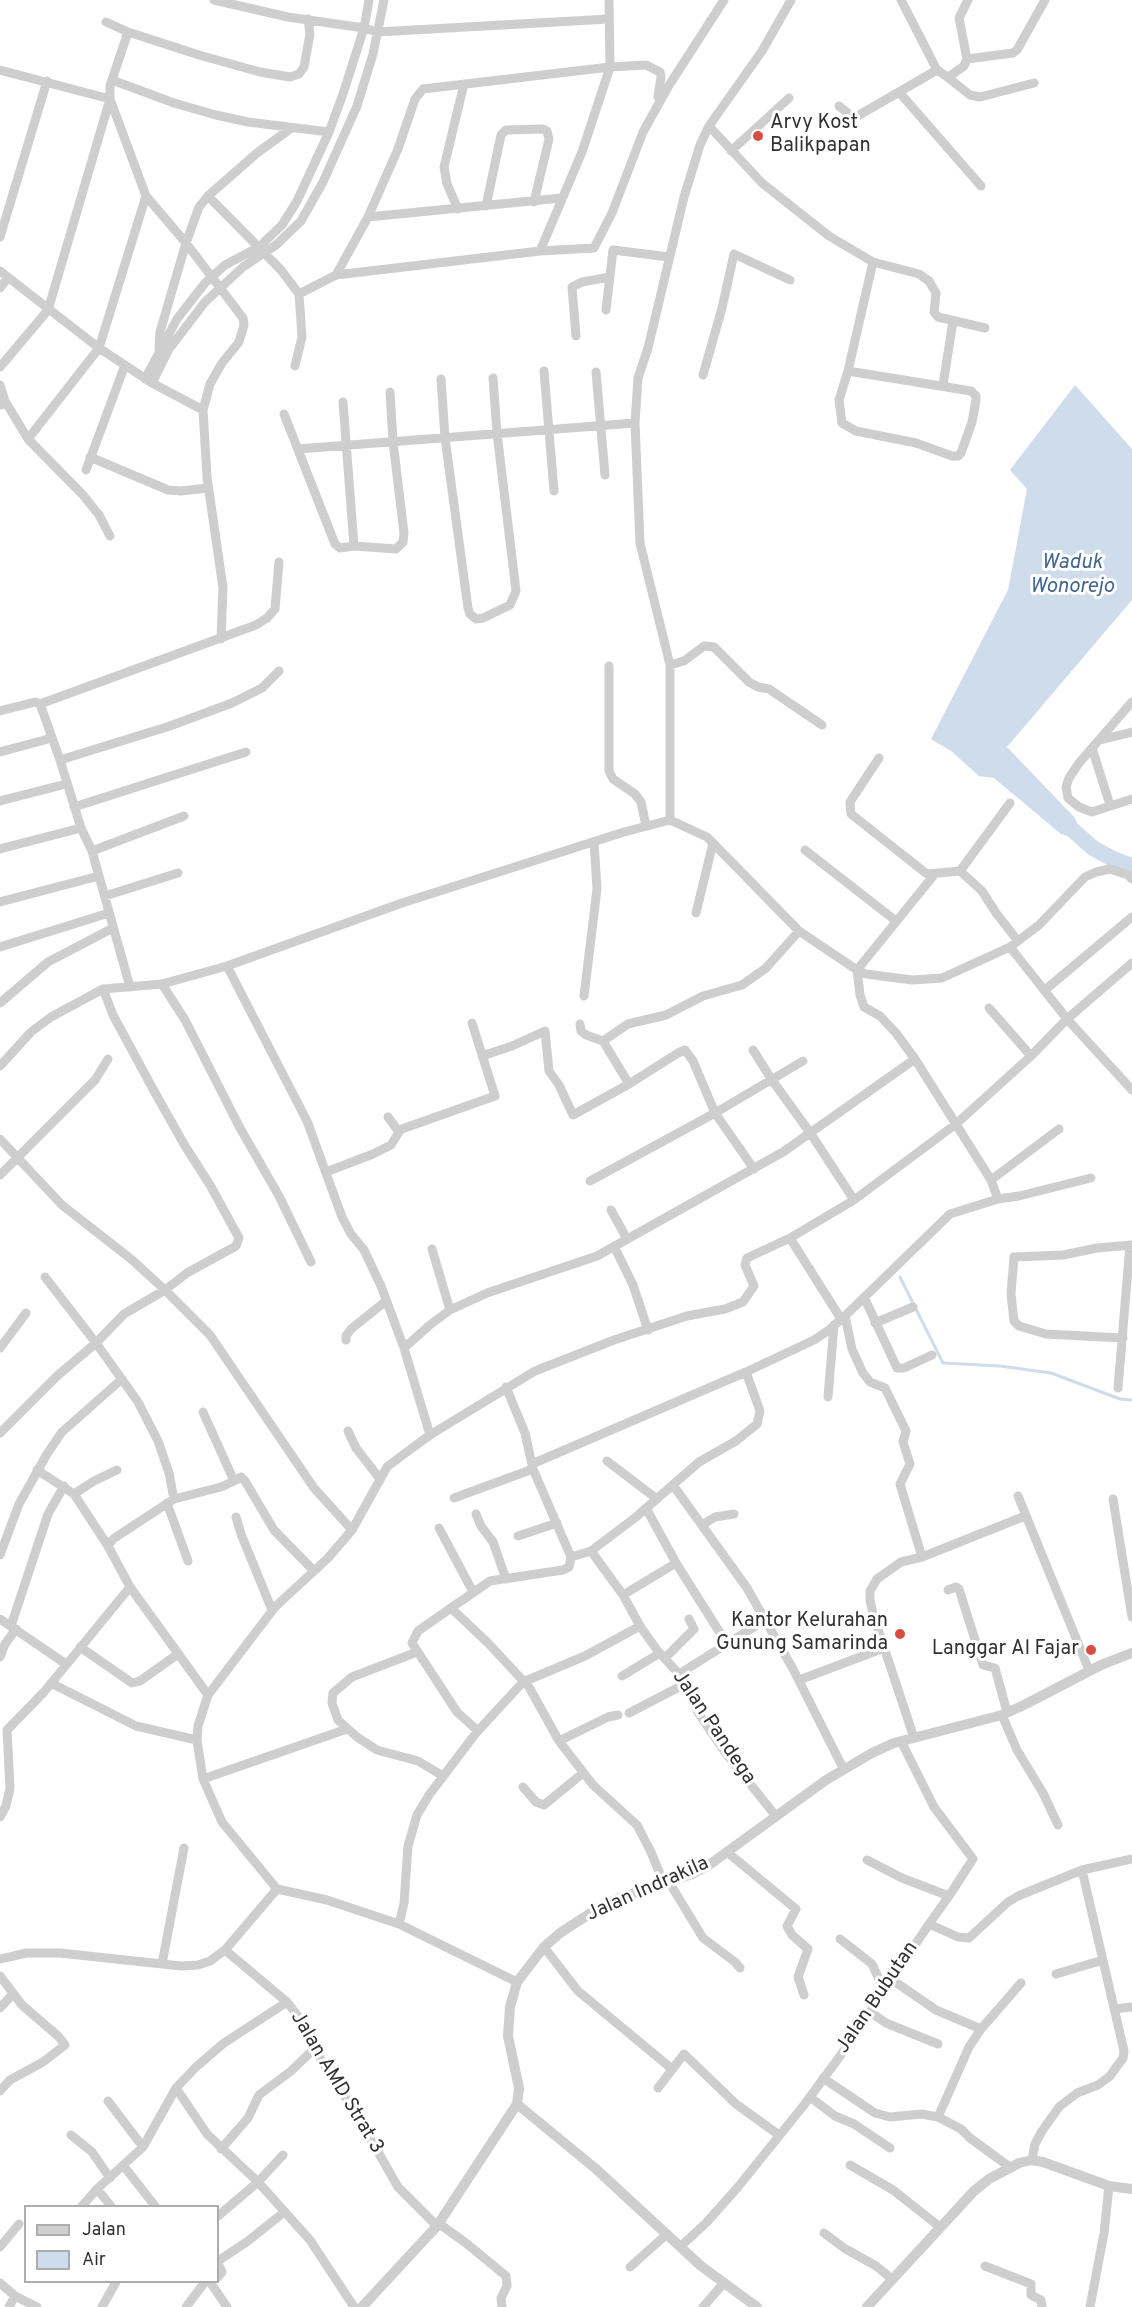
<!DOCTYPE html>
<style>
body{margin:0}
#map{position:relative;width:1132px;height:2307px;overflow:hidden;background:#fff;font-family:Overpass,sans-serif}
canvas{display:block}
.legend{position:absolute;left:24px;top:2205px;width:195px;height:78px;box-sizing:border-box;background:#fff;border:2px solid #adadad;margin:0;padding:8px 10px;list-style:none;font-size:18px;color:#313131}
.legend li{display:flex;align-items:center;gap:12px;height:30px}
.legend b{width:30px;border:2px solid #adadad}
</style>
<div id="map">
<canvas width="1132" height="2307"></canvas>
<ul class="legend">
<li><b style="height:8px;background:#cecece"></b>Jalan</li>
<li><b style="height:16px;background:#cedceb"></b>Air</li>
</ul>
</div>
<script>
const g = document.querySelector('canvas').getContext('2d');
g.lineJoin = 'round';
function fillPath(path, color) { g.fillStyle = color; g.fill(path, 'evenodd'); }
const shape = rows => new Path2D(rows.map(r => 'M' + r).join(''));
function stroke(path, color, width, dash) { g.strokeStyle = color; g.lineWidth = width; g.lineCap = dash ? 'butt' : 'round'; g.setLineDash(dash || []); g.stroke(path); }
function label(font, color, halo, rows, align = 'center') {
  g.font = font + ' Overpass,sans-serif'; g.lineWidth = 6; g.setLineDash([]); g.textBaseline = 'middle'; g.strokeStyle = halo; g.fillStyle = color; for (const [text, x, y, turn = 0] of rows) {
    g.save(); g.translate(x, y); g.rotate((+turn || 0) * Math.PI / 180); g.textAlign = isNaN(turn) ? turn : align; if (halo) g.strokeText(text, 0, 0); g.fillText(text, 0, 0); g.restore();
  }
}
const water = shape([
 [1075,385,1132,449,1132,600,1007,747,1075,818,1084,840,1061,834,994,778,979,776,951,751,931,739,1008,590,1027,489,1010,470]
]);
const stream = shape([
 [900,1277,943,1363,1000,1366,1051,1373,1120,1399,1132,1400]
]);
const river = shape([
 [1068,826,1093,848,1113,859,1132,866]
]);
const minor = shape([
 [214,0,288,17,364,28,377,32,609,19],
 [106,22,128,32,199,55,260,72,290,77,299,74,304,67,310,34,308,19],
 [128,32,110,86,110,99,146,196,186,243,243,318,244,325,239,342,222,363,210,384,203,410,207,477,223,588,221,639],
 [967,59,1013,53,1017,50,1045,0],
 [0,70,110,99,48,310,0,367],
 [937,70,946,76,950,76,964,66,967,59,959,18,968,0],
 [946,76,970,95,980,97,1034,83],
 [112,80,174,103,216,115,248,122,329,132],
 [899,92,981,186],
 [839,106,854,118,937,70,901,0],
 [709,126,762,183,829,236,873,262,848,371,839,400,842,423,856,431,916,443,952,456,958,456,961,453,972,422,976,400,976,396,971,391,848,371],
 [731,151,789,98],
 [208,196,257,153,290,129],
 [486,206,501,135,506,130,543,129,547,131,549,139,534,202],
 [458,209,447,184,444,167,464,84],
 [368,217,561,198],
 [0,237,47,81],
 [540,251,582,152,610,67,609,0],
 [873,262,919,274,929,281,936,293,934,312,938,317,985,328],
 [0,271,99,348,152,383,203,410],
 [336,275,368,217,398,149,415,99,423,89,610,67,646,65,660,72,661,77,658,97],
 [0,288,8,278],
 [606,310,613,250,669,257],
 [576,336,572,287,582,282,610,277],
 [159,349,160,332,186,243,199,207,208,196,281,270,299,294],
 [295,366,302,337,299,294,336,275,540,251,594,248,612,213,643,132,668,87,724,0],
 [544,371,554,491],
 [596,372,605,475],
 [703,375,722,308,734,254,790,280],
 [145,379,177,319,205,283,225,265,259,247,282,225,297,201,329,132,343,94,364,28,369,0],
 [441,379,445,438,468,608,470,614,476,619,483,618,510,605,516,591,497,433,493,378],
 [152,383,169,349,205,302,243,267,276,245,301,221,323,182,357,106,373,54,384,0],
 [0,385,5,401,1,405],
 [943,385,953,321],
 [5,401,28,439,83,495,99,515,110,536],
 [343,402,354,546,396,549,403,542,404,533,393,442,390,392],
 [284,414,335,544,340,548,354,546],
 [28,439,99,348,146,196],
 [298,449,635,423],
 [90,457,168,490,181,491,208,488],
 [86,470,125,365],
 [670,665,684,661,704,646,714,647,749,682,758,687,769,689,822,725],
 [609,666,609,771,613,779,635,794,641,802,646,826],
 [1132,702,1079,763,1069,778,1066,787,1068,798,1079,807,1092,812,1132,799],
 [40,704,60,760,81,828,92,851,130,987],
 [0,711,35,702,40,704,256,625,267,618,275,609,279,562],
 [1100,740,1132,732],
 [1092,748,1110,805],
 [0,752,52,738],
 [879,758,850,802,851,814,927,874,960,871,982,891,996,913,1018,941],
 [60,760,170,726,232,703,262,688,279,671],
 [0,801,66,784],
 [74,807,246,752],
 [670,820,670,665,640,543,635,423,638,378,648,348,684,197,700,145,709,126,762,51,791,0],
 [0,849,81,828],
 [805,850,896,921],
 [92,851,184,816],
 [960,871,1010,803],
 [934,875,857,970,860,995,864,1007,880,1016,896,1033,915,1059,991,1180,998,1199],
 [105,896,178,873],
 [0,902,99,876],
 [696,913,713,843],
 [0,947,109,913],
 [1010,947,1067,1019,1132,1090],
 [227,966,307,1121,342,1217,351,1234,364,1250,381,1286,404,1348],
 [1045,990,1132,917],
 [584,996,597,889,594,842],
 [0,1003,48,962,113,928],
 [989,1008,1031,1056],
 [580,1024,581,1031,586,1035,603,1041,628,1024,666,1015,703,996,742,985,766,968,799,931],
 [603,1041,629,1084],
 [753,1050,772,1080,811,1134,854,1200],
 [482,1056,512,1046,545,1031,549,1071,559,1085,573,1115,629,1084,678,1053,685,1050,693,1061,715,1113,754,1169],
 [0,1066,31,1032,51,1017,103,989,162,984],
 [399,1130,495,1096,472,1023],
 [0,1139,62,1205,131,1259,165,1290,210,1335,314,1488,352,1530],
 [326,1172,373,1154,391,1145,399,1132,388,1117],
 [0,1175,95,1080,108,1059],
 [991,1180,1059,1129],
 [590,1181,715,1113,803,1061],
 [611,1210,627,1239],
 [790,1238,841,1319],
 [614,1246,633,1285,648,1330],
 [432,1249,450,1310],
 [311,1262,279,1196,240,1128,185,1020,162,984,227,966,402,903,624,832,670,820,707,837,799,931,857,970,866,974,912,980,942,978,1010,947,1039,925,1085,877,1096,872,1110,869,1128,875,1132,879],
 [45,1277,96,1343,138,1402,158,1441,169,1473,174,1499,113,1539,108,1546],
 [864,1297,897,1368,904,1368,932,1355],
 [845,1316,852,1349,863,1373,870,1382,885,1388,906,1431,903,1442,910,1464,900,1484,922,1557],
 [875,1323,913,1307],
 [1123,1338,1046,1334,1019,1326,1014,1321,1011,1294,1014,1257,1063,1255,1097,1248,1132,1245],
 [346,1340,346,1336,351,1329,386,1301],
 [0,1348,26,1313],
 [506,1387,525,1433,533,1469,571,1557,591,1551,636,1517,699,1462,736,1441,757,1424,760,1411,746,1372],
 [1118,1388,1130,1245],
 [828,1397,834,1325],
 [348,1431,356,1448,380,1479],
 [0,1433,57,1376,96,1343,124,1314,165,1290,187,1273,236,1246,239,1238,210,1185,185,1146,154,1091,113,1015,103,989],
 [430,1435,404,1348,431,1324,450,1310,487,1293,597,1256,783,1152,915,1059],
 [607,1461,657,1499],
 [532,1464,746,1372,814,1340,829,1330,845,1316,950,1214,998,1199,1019,1196,1091,1178],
 [37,1470,74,1494,108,1546,130,1587,208,1695],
 [234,1481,241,1477,245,1481,274,1530,314,1571],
 [673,1485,747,1588,793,1669,843,1768],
 [74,1494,94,1481,117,1470],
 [1018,1496,1089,1670],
 [454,1498,533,1469],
 [174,1499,221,1487,234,1481,203,1412],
 [1113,1499,1132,1617],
 [167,1503,188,1561],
 [646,1508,676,1563,727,1644],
 [476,1514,481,1526,493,1542,506,1579],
 [236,1517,241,1534,272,1610],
 [702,1525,715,1517,734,1514],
 [439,1528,473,1592],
 [518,1536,557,1523],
 [591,1551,623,1595,640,1626,657,1650,679,1674,699,1714,727,1755,775,1815],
 [0,1555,19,1504,47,1454,62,1432,122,1379],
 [948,1590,956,1587,959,1589,983,1665,995,1668,1007,1712],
 [623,1595,676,1563],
 [451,1608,490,1581,563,1570,569,1567,571,1557],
 [0,1619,66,1664],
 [11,1626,48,1514,64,1486],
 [80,1647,132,1683,140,1681,178,1654],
 [417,1652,352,1677,333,1693,332,1703,338,1720,357,1737,377,1750,418,1761,443,1776],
 [0,1657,5,1644,16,1629],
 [665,1658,694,1629,689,1619],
 [679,1674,765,1620],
 [622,1676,660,1653],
 [799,1680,884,1648],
 [51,1683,136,1726,197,1740],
 [629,1713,685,1684],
 [1002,1715,1017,1750,1043,1793,1058,1825],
 [478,1731,457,1712,412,1643,418,1631,451,1608,488,1643,529,1687,559,1741,593,1785,637,1825,651,1852,664,1884],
 [914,1738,873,1614,870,1600,870,1591,877,1579,901,1562,922,1557,1025,1516],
 [559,1741,608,1717,618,1715],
 [901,1741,934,1807,973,1859,949,1896],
 [203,1779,347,1729],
 [523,1787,536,1802,544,1805,583,1773],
 [0,1817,6,1806,10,1788,7,1730,44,1692,130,1587],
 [727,1852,796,1909,787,1926,792,1935,808,1949,798,1977,804,1995],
 [867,1860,902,1878,949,1896,929,1924],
 [669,1882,703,1938,735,1962,740,1968],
 [399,1924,404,1903,408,1846,417,1815,429,1795,476,1733,523,1682,585,1656,640,1626],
 [840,1939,872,1964,884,1990],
 [544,1947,578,1991,672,2069],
 [225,1950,287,2002,298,2016,314,2049,357,2115,398,2187,437,2226],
 [0,1959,26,1953,60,1953,181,1966,198,1965,210,1961,225,1950,277,1889],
 [162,1964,184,1848],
 [1056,1974,1103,1960],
 [0,1976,22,2005,58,2036,65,2045,43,2062,10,2080,0,2091],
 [891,1979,936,2010,981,2029,969,2047,938,2117],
 [517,1982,399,1924,327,1900,277,1889,222,1822,203,1779,197,1740,198,1726,208,1695,275,1607,328,1558,352,1530,387,1467,404,1454,430,1435,535,1371,614,1340,687,1316,725,1309,743,1302,754,1286,745,1265,747,1258,790,1238,854,1200,956,1124,1031,1056,1067,1019,1132,963],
 [0,2008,12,1995],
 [1114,2009,1132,2007],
 [870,2012,886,2023,938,2044],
 [981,2029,1021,1983],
 [823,2078,875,2113,890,2117,922,2114,938,2117,961,2129,970,2138,1011,2168],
 [176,2088,207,2134,258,2182,218,2216],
 [658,2088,684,2054,736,2104,779,2135],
 [810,2097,835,2116,854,2124,890,2148],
 [108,2101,143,2147],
 [71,2135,92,2152,110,2178],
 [221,2149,248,2118,259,2095,291,2071,314,2049],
 [283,2155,258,2182,310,2240,354,2307],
 [1032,2160,1035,2144,1042,2131,1059,2107,1077,2093,1098,2085,1110,2076,1123,2058,1124,2051,1082,1870],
 [123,2165,155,2206],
 [850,2165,893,2190,940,2227],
 [97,2189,111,2206],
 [82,2206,97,2189,143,2147,176,2088,196,2067,224,2043,287,2002],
 [438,2223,466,2243,506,2276,507,2286,501,2298,502,2307],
 [824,2233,844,2248,876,2266,892,2279],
 [0,2247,19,2224],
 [680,2247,706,2223,738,2187,804,2105,843,2052,929,1924,958,1937,969,1938,1008,1902,1018,1896,1082,1870,1132,1859],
 [218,2261,248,2241,283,2213],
 [218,2263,222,2272,218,2277],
 [985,2266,1031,2284,1031,2295,1041,2300,1042,2307],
 [630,2267,667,2234],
 [210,2282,227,2307],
 [0,2283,15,2296,37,2307],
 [9,2307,15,2296],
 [102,2307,116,2282],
 [186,2307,205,2282],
 [703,2307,723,2284],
 [1090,2307,1104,2233,1109,2186]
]);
const tertiary = shape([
 [517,2104,596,2169,701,2266,757,2307],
 [362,2307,437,2226,517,2104,519,2088,508,2036,510,2007,517,1982,544,1947,560,1933,600,1907,619,1898,692,1874,709,1865,826,1780,872,1753,894,1743,1002,1715,1026,1704,1101,1665,1132,1653],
 [867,2307,974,2191,989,2179,1019,2163,1032,2160,1043,2162,1109,2186,1132,2189]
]);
const markers = [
 [758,136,6,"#d94c42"],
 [900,1634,6,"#d94c42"],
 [1091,1650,6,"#d94c42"]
];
const poiNames = [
 ["Arvy Kost",770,124,"left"],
 ["Balikpapan",770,147,"left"],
 ["Kantor Kelurahan",888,1622],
 ["Gunung Samarinda",888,1645],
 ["Langgar Al Fajar",1079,1650]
];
const streetNames = [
 ["Jalan Pandega",713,1728,56],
 ["Jalan Indrakila",648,1890,-24],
 ["Jalan Bubutan",878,1998,-56],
 ["Jalan AMD Strat 3",336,2083,59]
];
const waterNames = [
 ["Waduk",1072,564],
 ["Wonorejo",1072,588]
];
fillPath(water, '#cedceb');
stroke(stream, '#cedceb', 3);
stroke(river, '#cedceb', 16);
stroke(minor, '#cecece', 9);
stroke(tertiary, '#cecece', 10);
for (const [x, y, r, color] of markers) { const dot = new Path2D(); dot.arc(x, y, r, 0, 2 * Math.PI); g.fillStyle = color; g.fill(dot); stroke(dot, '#fff', 2); }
label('20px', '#313131', '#fff', poiNames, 'right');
label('20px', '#313131', '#fff', streetNames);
label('italic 21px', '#44678e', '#fff', waterNames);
</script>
